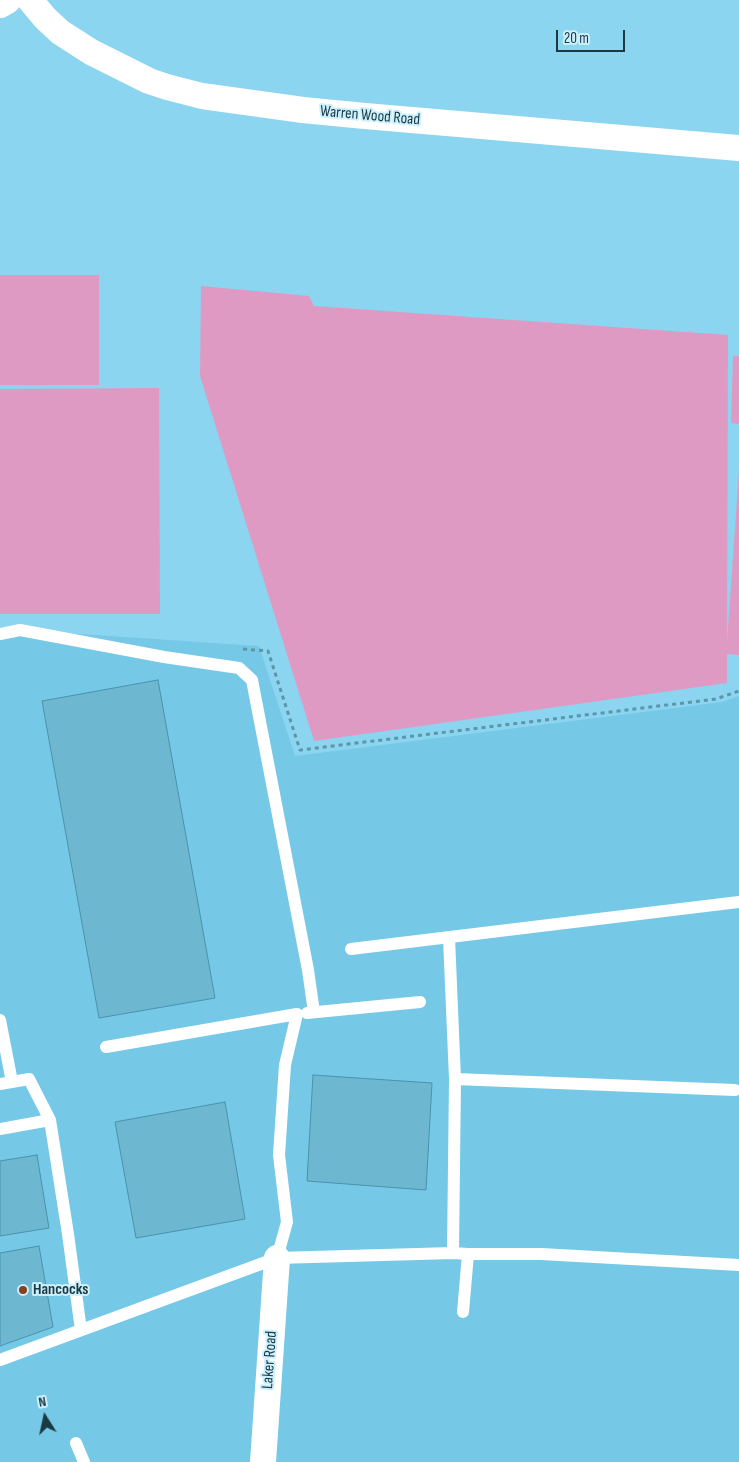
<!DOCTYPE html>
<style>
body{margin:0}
#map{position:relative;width:739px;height:1462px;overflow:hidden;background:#8bd5f0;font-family:"Sofia Sans Condensed",sans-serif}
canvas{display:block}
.north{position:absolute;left:20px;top:1392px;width:50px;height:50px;-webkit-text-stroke:4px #cdf0fe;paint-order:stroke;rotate:350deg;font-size:14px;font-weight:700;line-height:20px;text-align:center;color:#1a3943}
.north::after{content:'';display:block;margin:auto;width:18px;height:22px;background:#1a3943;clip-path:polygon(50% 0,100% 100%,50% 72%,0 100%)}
.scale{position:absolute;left:556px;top:30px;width:69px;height:22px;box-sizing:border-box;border:2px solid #1a3943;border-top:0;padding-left:6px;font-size:15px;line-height:18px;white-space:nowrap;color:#1a3943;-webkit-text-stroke:4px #cdf0fe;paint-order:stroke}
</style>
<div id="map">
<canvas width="739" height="1462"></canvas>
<div class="north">N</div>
<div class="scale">20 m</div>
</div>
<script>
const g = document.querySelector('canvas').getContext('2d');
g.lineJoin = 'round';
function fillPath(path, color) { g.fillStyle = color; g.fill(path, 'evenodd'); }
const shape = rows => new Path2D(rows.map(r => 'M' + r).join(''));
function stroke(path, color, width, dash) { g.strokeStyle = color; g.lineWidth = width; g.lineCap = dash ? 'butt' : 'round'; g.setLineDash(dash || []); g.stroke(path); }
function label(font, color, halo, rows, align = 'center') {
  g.font = font + ' "Sofia Sans Condensed",sans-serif'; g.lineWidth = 4; g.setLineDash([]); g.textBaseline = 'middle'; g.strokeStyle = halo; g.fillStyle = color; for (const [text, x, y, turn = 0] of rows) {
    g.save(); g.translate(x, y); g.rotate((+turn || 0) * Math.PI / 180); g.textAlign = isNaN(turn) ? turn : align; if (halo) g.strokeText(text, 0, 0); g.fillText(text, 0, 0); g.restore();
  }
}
const built = shape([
 [20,630,259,646,295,756,722,702,739,696,739,1462,0,1462,0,634]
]);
const green = shape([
 [0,275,99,275,99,385,0,385],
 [201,286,309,296,314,306,728,335,727,642,739,471,739,655,727,654,727,683,314,741,200,376],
 [733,356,739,356,739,424,731,423],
 [159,388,160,614,0,614,0,389]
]);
const building = shape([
 [158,680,215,998,99,1018,42,701,158,680],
 [313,1075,432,1083,426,1190,307,1181,313,1075],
 [225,1102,245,1219,136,1238,115,1122,225,1102],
 [37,1155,49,1228,0,1236,0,1161,37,1155],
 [39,1246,53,1327,0,1346,0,1253,39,1246]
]);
const path = shape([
 [243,649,268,651,300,750,716,699,739,691]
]);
const service = shape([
 [0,634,20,630,164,657,239,668,252,680,308,970,314,1012],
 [449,938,455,1079,453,1253],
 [351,949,739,902],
 [307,1013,420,1002],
 [0,1020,12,1082],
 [106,1047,297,1014,285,1065,279,1155,287,1222,277,1258],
 [455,1079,735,1090],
 [0,1084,29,1079,50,1120,68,1234,81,1330],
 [0,1129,50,1120],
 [463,1312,468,1254],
 [0,1360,277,1258,453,1253,468,1254,541,1254,739,1265],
 [76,1443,84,1462]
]);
const minor = shape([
 [30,0,45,18,60,32,91,52,149,81,167,87,202,96,303,110,365,116,739,148],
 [263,1462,277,1258]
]);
const tertiary = shape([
 [0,4,7,0]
]);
const markers = [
 [23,1290,5,"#884021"]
];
const streetNames = [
 ["Warren Wood Road",370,116,5],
 ["Laker Road",270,1360,-86]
];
const poiNames = [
 ["Hancocks",33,1290]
];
fillPath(built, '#75c9e7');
fillPath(green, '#df9ac4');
fillPath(building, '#6db7d1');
stroke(building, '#4993ac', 1);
stroke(path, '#5d95a9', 3, [4, 4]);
stroke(service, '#fff', 12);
stroke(minor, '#fff', 26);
stroke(tertiary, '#fff', 28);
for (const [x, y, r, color] of markers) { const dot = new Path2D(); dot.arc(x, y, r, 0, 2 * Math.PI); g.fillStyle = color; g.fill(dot); stroke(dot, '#cdf0fe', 2); }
label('16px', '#1a3943', '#cdf0fe', streetNames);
label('bold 16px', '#1a3943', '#cdf0fe', poiNames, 'left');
</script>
